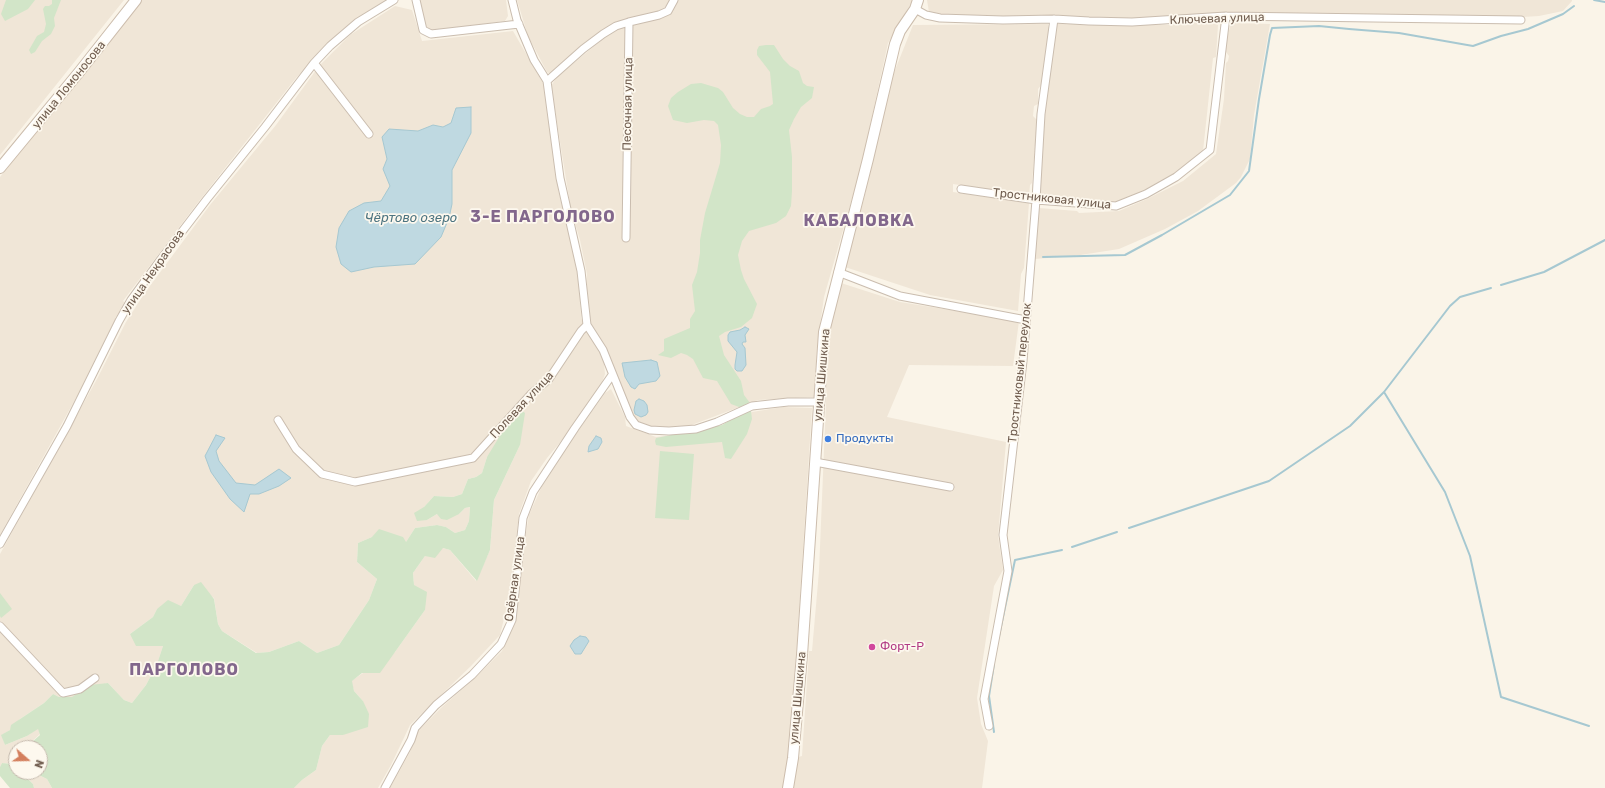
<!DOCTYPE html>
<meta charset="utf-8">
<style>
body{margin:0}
#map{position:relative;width:1605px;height:788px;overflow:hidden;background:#faf4e8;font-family:Rubik,sans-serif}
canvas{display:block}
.north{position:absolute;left:8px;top:740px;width:40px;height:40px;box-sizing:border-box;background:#fdf8ee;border:1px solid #c5baae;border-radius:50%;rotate:110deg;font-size:11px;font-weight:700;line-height:16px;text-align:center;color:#705d4f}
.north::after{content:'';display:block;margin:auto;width:14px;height:18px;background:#d47f5d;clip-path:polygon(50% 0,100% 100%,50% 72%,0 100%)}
</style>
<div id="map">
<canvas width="1605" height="788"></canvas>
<div class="north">N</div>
</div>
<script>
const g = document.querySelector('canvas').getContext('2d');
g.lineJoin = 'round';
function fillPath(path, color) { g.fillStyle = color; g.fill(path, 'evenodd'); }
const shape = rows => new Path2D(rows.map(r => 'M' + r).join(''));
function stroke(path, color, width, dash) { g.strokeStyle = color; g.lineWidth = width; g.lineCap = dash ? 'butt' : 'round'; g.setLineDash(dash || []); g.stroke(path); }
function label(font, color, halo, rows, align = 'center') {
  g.font = font + ' Rubik,sans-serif'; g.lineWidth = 3.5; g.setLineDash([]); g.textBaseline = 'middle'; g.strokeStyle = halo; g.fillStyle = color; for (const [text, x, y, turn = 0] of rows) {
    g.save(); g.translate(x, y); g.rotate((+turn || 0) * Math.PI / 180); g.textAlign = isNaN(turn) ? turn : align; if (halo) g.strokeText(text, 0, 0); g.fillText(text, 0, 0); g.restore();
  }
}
const residential = shape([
 [0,0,124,0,0,155],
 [142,0,390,0,357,18,327,46,296,78,196,205,123,301,126,303,115,318,117,319,81,389,0,535,0,177],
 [420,0,506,0,508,16,505,21,433,31,428,28,424,24],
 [517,0,671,0,661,12,615,22,551,74,547,72,528,36],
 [677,0,913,0,888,43,861,167,824,297,817,347,814,397,758,400,689,426,657,428,636,421,629,409,607,352,590,322,586,294,587,274,580,240,571,210,551,86,557,77,610,33,625,26,659,19,671,13],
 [927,0,1572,0,1572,1,1563,11,1539,16,1523,17,1268,14,1132,21,1053,17,1000,16,996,19,952,16,929,12],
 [395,6,412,10,422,41,513,31,543,83,549,101,552,131,551,138,559,194,571,240,580,290,581,318,588,334,601,354,604,363,605,374,601,385,573,427,547,458,531,481,519,514,509,598,500,635,471,666,410,725,391,765,378,788,294,788,302,780,316,770,322,746,330,735,343,735,363,701,354,691,351,681,395,652,425,610,414,585,413,573,425,556,443,548,450,550,476,581,490,550,494,500,520,445,487,457,482,473,476,477,468,479,462,494,453,497,434,496,424,507,427,520,437,514,459,514,465,508,470,507,469,521,465,530,455,533,446,527,437,525,415,528,406,542,372,537,358,543,357,562,377,579,369,600,339,645,317,653,299,641,269,652,257,653,222,631,218,624,214,598,194,585,181,606,157,609,153,617,130,634,163,646,157,664,146,685,132,703,124,700,108,683,84,690,73,697,59,697,53,694,44,703,20,719,10,730,2,735,5,745,27,736,38,728,40,734,25,748,16,748,16,768,12,764,2,763,0,767,0,554,97,379,126,322,144,294,210,205,276,125,319,66,350,35],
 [1177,22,1213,23,1218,25,1216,57,1213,58,1203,151,1178,173,1132,197,1114,202,1040,197,1044,118,1057,24,1171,25],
 [1231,23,1270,24,1254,115,1250,159,1241,177,1236,183,1198,211,1165,229,1119,249,1074,256,1034,259,1039,208,1077,211,1079,213,1119,211,1147,199,1183,181,1216,154,1224,99,1226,63,1228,61,1229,56,1226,52,1226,42],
 [1048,24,1049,29,1042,84,1038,89,1038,104,1034,106,1033,116,1037,120,1032,183,1030,185,1029,196,953,184,953,192,1029,203,1024,268,1021,274,1018,311,930,295,845,267,864,199,891,80,913,25],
 [841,283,900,302,1019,321,1013,366,909,365,887,417,1006,442,998,536,1003,570,994,586,977,698,981,724,988,741,982,788,793,788,798,757,802,756,809,651,812,651,819,571,829,330],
 [611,389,625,417,626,426,656,437,718,430,752,412,783,407,812,408,794,691,789,750,783,788,390,788,410,752,417,732,442,707,475,678,502,651,513,626,517,613,524,544,529,515,542,486,560,456,605,393],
 [21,772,33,772,47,779,52,788,34,788,33,784]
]);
const green = shape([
 [6,0,35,0,28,9,5,21,1,14],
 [52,0,61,0,54,18,55,26,51,34,42,41,35,52,31,54,29,50,37,36,44,32,46,24,43,9,45,6,49,6,52,4],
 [766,45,774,45,783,59,790,66,799,71,803,83,807,86,814,87,812,98,801,107,794,119,789,130,792,157,792,191,791,206,786,216,776,223,749,231,742,241,738,255,741,270,744,279,757,304,752,318,741,327,725,332,719,336,724,355,741,381,744,395,750,403,752,419,747,434,731,459,725,458,722,442,666,447,656,445,655,441,656,438,722,425,735,417,741,410,739,407,731,404,717,381,703,378,693,359,687,355,681,353,671,358,658,355,664,351,664,339,690,328,690,319,695,311,692,285,697,272,700,253,700,240,705,213,720,163,721,145,718,125,714,121,704,120,687,123,673,120,668,106,671,98,678,92,691,84,701,83,718,88,723,92,733,108,740,114,747,117,754,117,761,109,770,106,773,104,770,72,757,55,757,50,759,46],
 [521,410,525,413,520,445,494,500,490,550,477,581,450,550,443,548,435,558,425,556,413,573,414,585,427,592,425,610,380,673,362,673,352,681,354,691,363,701,369,714,368,727,343,735,330,735,322,746,316,770,302,780,294,788,52,788,47,779,33,772,40,772,40,748,25,748,40,735,38,729,27,736,5,745,1,735,10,730,11,725,44,703,53,694,59,697,72,697,90,685,108,683,124,700,132,703,146,685,157,664,163,646,136,646,130,634,153,617,157,609,168,600,181,606,194,585,201,582,214,599,218,624,222,631,256,653,269,652,299,641,317,653,339,645,369,600,377,579,357,562,358,543,372,537,379,529,403,537,406,542,415,528,437,525,446,527,455,533,465,530,469,521,470,507,465,508,459,514,447,520,441,519,437,514,427,520,417,521,414,513,424,507,434,496,453,497,462,494,468,479,476,477,482,473,487,457,501,434],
 [660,451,694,454,689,520,655,518],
 [0,593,12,609,1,618,0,616],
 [2,763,12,764,16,768,16,772,21,772,33,784,34,788,10,788,0,776,0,767]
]);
const water = shape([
 [471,107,471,133,452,170,452,204,449,218,441,237,415,264,374,267,351,272,341,264,336,247,339,228,349,211,364,203,381,201,390,186,383,169,387,159,382,137,389,129,418,131,433,125,443,127,451,123,456,108,471,107],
 [745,327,749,329,745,335,746,342,743,342,742,344,745,348,746,365,742,371,737,371,735,369,735,365,737,352,728,341,728,335,730,332,740,330,745,327],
 [651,360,657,362,660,376,656,381,639,384,635,389,631,387,625,377,622,363,651,360],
 [639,399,644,401,647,405,648,412,646,415,641,417,635,414,634,410,636,401,639,399],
 [216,435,225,438,216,451,219,461,236,483,255,485,279,469,291,478,279,486,259,494,250,494,244,512,230,499,211,472,205,456,216,435],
 [596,436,601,438,602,442,598,449,588,452,589,446,596,436],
 [580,636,586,637,589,641,581,654,575,654,570,646,574,640,580,636]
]);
const stream = shape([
 [1594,0,1605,2],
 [1043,257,1125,255,1162,235,1230,195,1249,171,1259,99,1270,35,1272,28,1319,26,1349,29,1399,33,1473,46,1501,36,1528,29,1563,14,1574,6],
 [1501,285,1544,272,1605,240],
 [1384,392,1445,492,1470,556,1501,697,1589,726],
 [1129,528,1269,481,1350,426,1384,392,1450,306,1460,297,1491,288],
 [1072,547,1117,532],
 [999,636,1015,560,1062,550],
 [994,664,989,696,994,732]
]);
const street = shape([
 [416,0,423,30,431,34,519,24],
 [915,9,926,15,940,18,1003,20,1054,19,1089,21,1132,22,1226,16,1521,20],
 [314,63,369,134],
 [547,81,583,49,603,34,616,26,629,22],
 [961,189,1036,200,1116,206,1146,194,1176,177,1210,150,1226,16],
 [626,238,629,22,659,15,668,11,674,0],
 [838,272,900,296,1026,320],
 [587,325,603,350,630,417,636,425,650,430,669,431,696,429,717,422,752,406,788,402,818,402],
 [278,420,296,449,322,474,355,482,473,458,531,394,549,379,581,331,587,325,581,271,560,178,547,81,534,60,517,20,512,0],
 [815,462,950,487],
 [0,544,67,426,119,321,131,300,161,259,207,199,265,127,314,63,330,46,358,22,394,0],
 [0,626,63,693,80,689,95,678],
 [989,726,984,699,1008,571,1003,535,1023,361,1036,200,1041,114,1054,19],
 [385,788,411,740,415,728,436,705,472,675,501,644,512,620,523,518,533,492,575,428,612,375]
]);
const secondary = shape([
 [0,168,80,71,136,0],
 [788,788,793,758,802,655,824,332,868,159,895,44,900,31,915,9,918,0]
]);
const markers = [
 [828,439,4,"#3f7fe0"],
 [872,647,4,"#d1479c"]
];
const streetNames = [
 ["Ключевая улица",1217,19,-2],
 ["улица Ломоносова",69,85,-51],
 ["Песочная улица",628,104,-89],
 ["Тростниковая улица",1052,199,6],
 ["улица Некрасова",153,272,-55],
 ["Тростниковый переулок",1020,373,-84],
 ["улица Шишкина",822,375,-85],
 ["Полевая улица",522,405,-47],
 ["Озёрная улица",515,579,-82],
 ["улица Шишкина",798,698,-85]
];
const shopNames = [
 ["Продукты",836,439]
];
const hotelNames = [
 ["Форт-Р",880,647]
];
const waterNames = [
 ["Чёртово озеро",411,218]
];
const districtNames = [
 ["3-Е ПАРГОЛОВО",543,217],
 ["КАБАЛОВКА",859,221],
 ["ПАРГОЛОВО",184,670]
];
fillPath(residential, '#f0e6d7');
fillPath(green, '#d2e5c8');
fillPath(water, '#bfd9e1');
stroke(water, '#a6c8d1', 1);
stroke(stream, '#a6c8d1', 2);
stroke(street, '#cabdaf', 9);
stroke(secondary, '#ccbdad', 12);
stroke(street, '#fff', 7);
stroke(secondary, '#fff', 10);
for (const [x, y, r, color] of markers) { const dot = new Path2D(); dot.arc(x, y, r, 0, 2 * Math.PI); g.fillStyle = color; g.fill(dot); stroke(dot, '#fdf8ee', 1.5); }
label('12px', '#705d4f', '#fdf8ee', streetNames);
label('12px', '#366cbe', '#fdf8ee', shopNames, 'left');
label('12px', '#b23c85', '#fdf8ee', hotelNames, 'left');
label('italic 13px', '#4c7480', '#fdf8ee', waterNames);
g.letterSpacing = '1px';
label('bold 16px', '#82678c', '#fdf8ee', districtNames);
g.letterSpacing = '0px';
</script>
